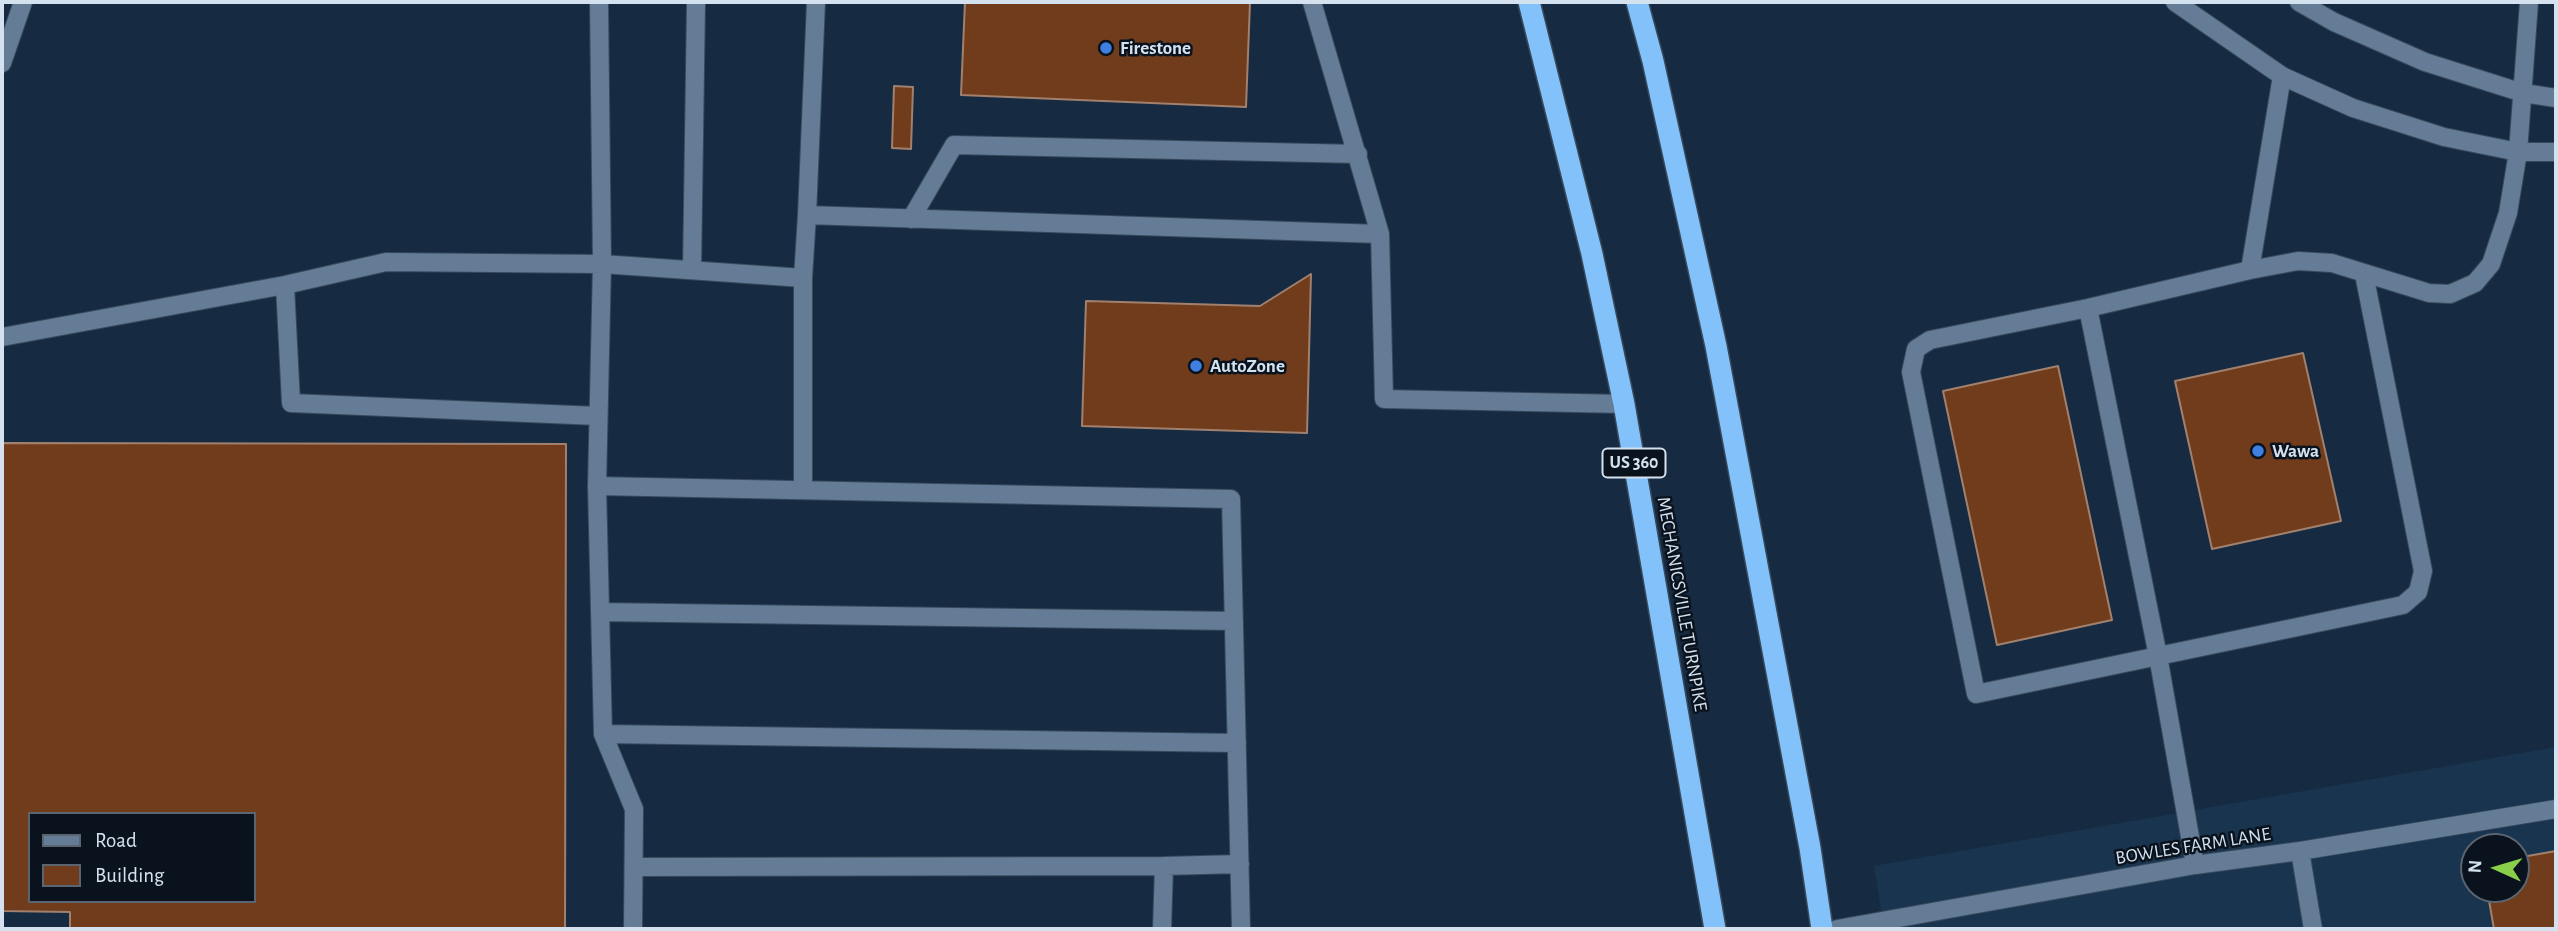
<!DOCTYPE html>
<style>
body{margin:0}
#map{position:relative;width:2558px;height:931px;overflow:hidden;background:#162b41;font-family:"Alegreya Sans",sans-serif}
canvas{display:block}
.frame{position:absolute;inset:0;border:4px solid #d4e1ef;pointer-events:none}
.legend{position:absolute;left:28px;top:812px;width:228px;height:91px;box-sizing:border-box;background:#0a131d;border:2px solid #5b6571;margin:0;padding:9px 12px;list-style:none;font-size:21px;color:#d4e1ef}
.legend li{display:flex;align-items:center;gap:14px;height:35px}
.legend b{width:35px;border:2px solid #5b6571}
.north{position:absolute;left:2460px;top:833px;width:70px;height:70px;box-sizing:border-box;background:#0a131d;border:2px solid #5b6571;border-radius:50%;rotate:274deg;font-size:19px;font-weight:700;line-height:28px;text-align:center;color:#d4e1ef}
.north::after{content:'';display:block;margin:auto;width:24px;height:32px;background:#89cf49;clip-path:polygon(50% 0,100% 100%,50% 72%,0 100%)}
</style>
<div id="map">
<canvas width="2558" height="931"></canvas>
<div class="frame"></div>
<ul class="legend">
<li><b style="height:9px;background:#647c96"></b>Road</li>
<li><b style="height:19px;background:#713c1b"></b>Building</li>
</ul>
<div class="north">N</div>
</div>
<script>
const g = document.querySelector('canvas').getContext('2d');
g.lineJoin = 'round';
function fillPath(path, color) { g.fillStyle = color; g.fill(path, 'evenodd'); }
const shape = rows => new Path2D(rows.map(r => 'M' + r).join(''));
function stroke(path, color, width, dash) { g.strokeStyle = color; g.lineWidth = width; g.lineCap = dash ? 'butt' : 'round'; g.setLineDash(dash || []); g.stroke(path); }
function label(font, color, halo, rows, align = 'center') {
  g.font = font + ' "Alegreya Sans",sans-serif'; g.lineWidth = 5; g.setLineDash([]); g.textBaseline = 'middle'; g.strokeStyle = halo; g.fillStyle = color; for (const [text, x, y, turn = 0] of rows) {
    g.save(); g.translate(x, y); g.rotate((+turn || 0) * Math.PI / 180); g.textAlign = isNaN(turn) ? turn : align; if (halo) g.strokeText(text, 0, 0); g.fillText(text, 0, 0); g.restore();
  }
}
const built = shape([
 [2556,747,2556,929,1884,929,1874,866],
 [2474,847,2516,847,2516,889,2474,889]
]);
const building = shape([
 [965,2,1250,2,1246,107,961,95,965,2],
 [894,86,913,87,911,149,892,148,894,86],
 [1311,274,1307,433,1082,426,1086,301,1260,306,1311,274],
 [2303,353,2341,521,2212,549,2175,381,2303,353],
 [2058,366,2112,620,1997,645,1943,391,2058,366],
 [3,443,566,444,565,929,70,929,70,912,2,911,3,443],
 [30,814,254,814,254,901,30,901,30,814],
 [2556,851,2556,929,2494,929,2487,889,2516,889,2516,858,2556,851]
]);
const lane = shape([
 [816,2,807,215,1380,234,1312,2],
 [2,63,23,2],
 [2282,76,2250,270,2088,308,1930,340,1916,349,1911,372,1976,694,2403,605,2418,592,2423,571,2364,274],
 [911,219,954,145,1358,154],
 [1380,234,1384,399,1624,404],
 [692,270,696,2],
 [2250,270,2298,261,2332,263,2429,293,2450,294,2475,283,2491,264,2508,213,2518,152,2529,2],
 [803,278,807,215],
 [2088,308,2158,656,2195,865],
 [2,337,285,285],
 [598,416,291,403,285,285,386,262,602,264,599,2],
 [597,486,603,734,634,809,633,929],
 [803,490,803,278,602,264,597,486,1231,499,1241,929],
 [600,612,1234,621],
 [603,734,1237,743],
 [2300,851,2313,929],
 [634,867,1164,866],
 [1162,929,1164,866,1240,864],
 [1837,929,2195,865,2300,851,2556,809]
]);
const street = shape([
 [2175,2,2282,76,2353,108,2444,137,2518,152,2556,152],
 [2299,2,2334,22,2425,62,2523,93,2556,98]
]);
const highway = shape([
 [1529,2,1592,254,1624,404,1715,929],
 [1637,2,1653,61,1716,346,1810,848,1822,929]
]);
const markers = [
 [1106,48,7,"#3f7fe0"],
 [1196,366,7,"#3f7fe0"],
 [2258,451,7,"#3f7fe0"]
];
const shields = [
 [1634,463,63]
];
const shieldNames = [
 ["US 360",1634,463]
];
const poiNames = [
 ["Firestone",1120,48],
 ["AutoZone",1210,366],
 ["Wawa",2272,451]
];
const streetNames = [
 ["MECHANICSVILLE TURNPIKE",1682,604,80],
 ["BOWLES FARM LANE",2193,846,-9]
];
fillPath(built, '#19344f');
fillPath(building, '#713c1b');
stroke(building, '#a1806e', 2);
stroke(lane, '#38495b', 20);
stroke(street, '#38495b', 20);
stroke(highway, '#38495b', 24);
stroke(lane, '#647c96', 18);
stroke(street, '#647c96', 18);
stroke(highway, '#83c1fb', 21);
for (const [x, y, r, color] of markers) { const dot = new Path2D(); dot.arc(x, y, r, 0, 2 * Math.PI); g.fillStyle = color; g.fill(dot); stroke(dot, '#0a131d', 2.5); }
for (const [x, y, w] of shields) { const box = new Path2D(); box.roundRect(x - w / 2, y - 14.5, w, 29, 5); g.fillStyle = '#0a131d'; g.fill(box); stroke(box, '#d4e1ef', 2); }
label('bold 18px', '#d4e1ef', null, shieldNames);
label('bold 19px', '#d4e1ef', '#0a131d', poiNames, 'left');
label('19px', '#d4e1ef', '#0a131d', streetNames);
</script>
